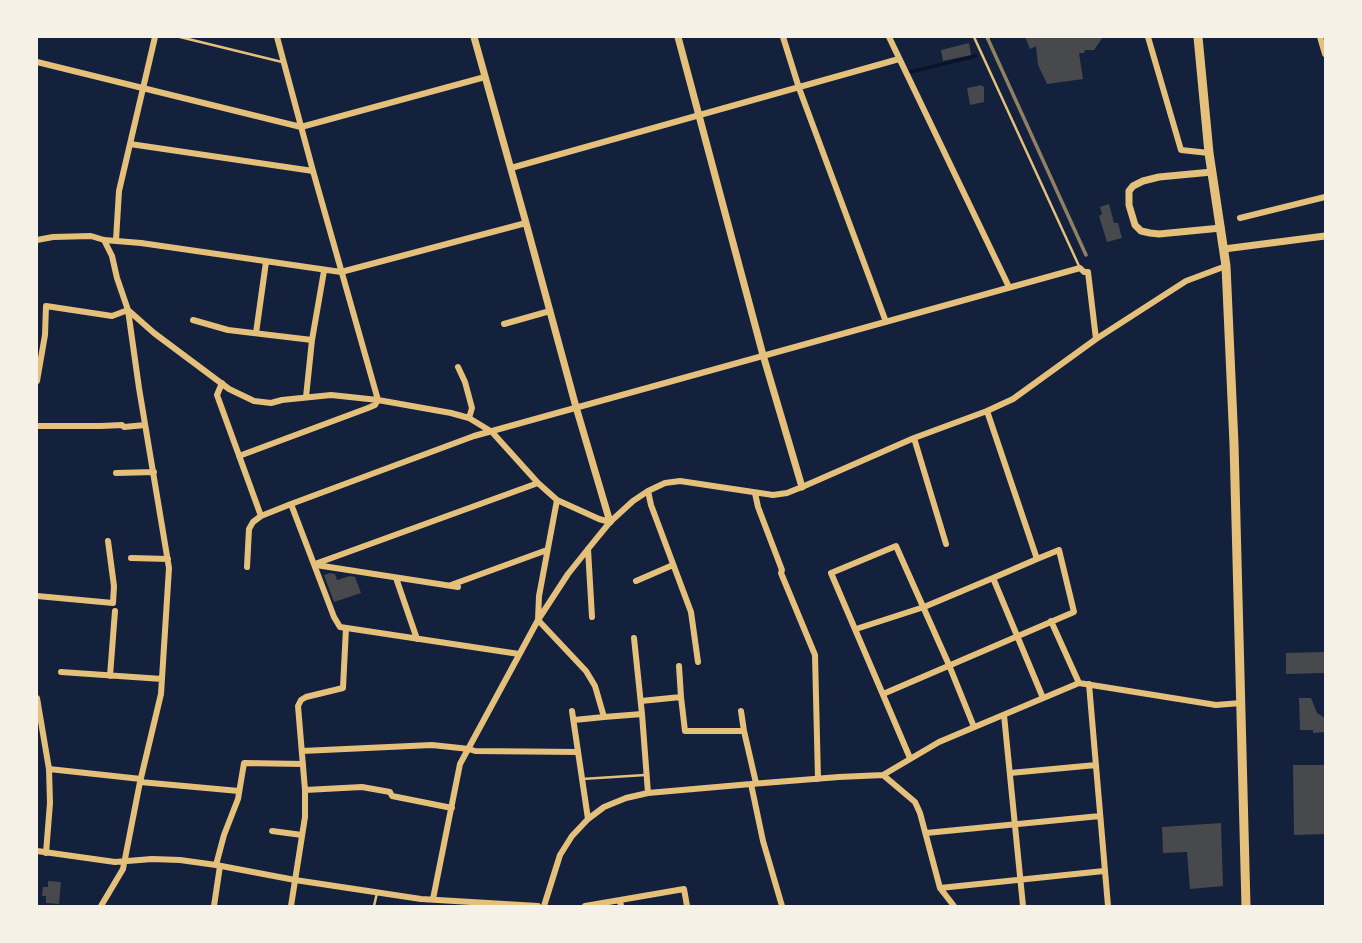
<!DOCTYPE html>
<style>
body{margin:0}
#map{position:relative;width:1362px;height:943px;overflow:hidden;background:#14213d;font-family:"Nunito Sans",sans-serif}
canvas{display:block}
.frame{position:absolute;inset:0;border:38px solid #f6f1e7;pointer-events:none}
</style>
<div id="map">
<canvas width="1362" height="943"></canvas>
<div class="frame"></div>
</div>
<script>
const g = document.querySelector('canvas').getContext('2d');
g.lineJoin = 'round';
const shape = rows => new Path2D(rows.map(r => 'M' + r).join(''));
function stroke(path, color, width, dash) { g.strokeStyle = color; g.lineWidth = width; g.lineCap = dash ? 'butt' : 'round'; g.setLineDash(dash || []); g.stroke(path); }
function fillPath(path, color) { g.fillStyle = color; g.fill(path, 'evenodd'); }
const stream = shape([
 [910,72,976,56]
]);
const building = shape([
 [1025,37,1103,37,1094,50,1085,50,1084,53,1079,53,1083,79,1047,84,1038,65,1036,46,1030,49],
 [969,43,971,55,943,61,941,50],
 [982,85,982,87,984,86,984,102,970,105,967,88],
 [1109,204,1114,223,1118,223,1122,238,1107,242,1099,216,1102,214,1100,207],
 [330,573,335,574,337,580,350,576,355,577,361,593,334,602,324,575],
 [1325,652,1325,670,1324,673,1286,674,1286,653],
 [1299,698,1311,698,1317,713,1325,718,1325,732,1313,733,1313,730,1300,730],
 [1293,765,1325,765,1325,834,1294,835],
 [1221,823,1223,886,1190,889,1187,852,1163,853,1162,827],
 [48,881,61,882,59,904,46,903,46,896,42,896,43,887,48,887]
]);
const service = shape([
 [180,37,282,62],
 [974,37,1079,266],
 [582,779,645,775],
 [374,906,377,893]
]);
const minor = shape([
 [277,37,313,171,378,400],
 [783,37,799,88,886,322],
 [889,37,1009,287],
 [1148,37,1181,150,1209,153],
 [1320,37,1325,54],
 [37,62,301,127,485,77],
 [130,144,313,171],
 [511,168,899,59],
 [1240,218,1325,197],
 [37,240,53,237,91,236,104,240,141,243,341,272,526,223],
 [116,240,119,191,155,37],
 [128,310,154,333,229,389,254,401,271,403,282,400,331,395,378,400,451,413,469,418,492,432,538,483,557,500,599,519,610,522],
 [193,320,228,330,312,340],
 [504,324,550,311],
 [256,333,266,262],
 [458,367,465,382,472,408,469,418],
 [37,381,45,335,46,306,112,316,128,310],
 [222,383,217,395,261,516,291,504,334,617,340,627,519,654],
 [306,397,312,340,324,271],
 [987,411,1037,559,993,578,1043,698],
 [37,426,101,426,122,425,124,427,145,425],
 [914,438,946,544],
 [239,456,368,408,375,405,378,400],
 [116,473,154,472],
 [648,491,651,505,691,612,698,662],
 [755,493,758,507,782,570,781,573,815,655,818,779],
 [557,500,539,596,538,620,586,671,595,686,604,717,642,714,648,793],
 [291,504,474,436,1080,268,1084,272,1088,272,1096,339],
 [588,549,592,617],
 [131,558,168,559],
 [315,564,538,483],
 [316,565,458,587],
 [247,567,249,529,253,522,261,516],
 [396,578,417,639],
 [636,581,673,565],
 [451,585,547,550],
 [37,596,113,603,114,586,108,541],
 [1051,621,1079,683],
 [856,629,924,607,993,578],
 [634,638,642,714],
 [679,666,681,697],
 [61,672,162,679],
 [110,676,115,611],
 [1089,684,1108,906],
 [883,694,1074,612,1059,550,1037,559],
 [37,698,49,769,50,803,46,853],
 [641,701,681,697,685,731,744,731,756,783],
 [572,711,588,819],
 [741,711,744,731],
 [1004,715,1023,906],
 [574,720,604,717],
 [302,751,432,745,469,749,475,751,578,752],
 [910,758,831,573,896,546,949,665,974,727],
 [49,769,141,779],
 [1010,773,1096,765],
 [883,775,915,802,920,813,940,888,954,906],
 [140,782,239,791],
 [751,784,763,841,782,906],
 [305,790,362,787,390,792,392,796,452,808],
 [272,831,302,835],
 [926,833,1100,816],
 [37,851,115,862,152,859,180,860,216,865,295,880,421,899,538,906],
 [216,865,224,835,238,799,244,763,303,764],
 [940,888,1104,871],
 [433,899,460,764,538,620,568,574,588,549,610,522,633,501,648,491,665,483,680,481,773,495,787,493,802,487,914,438,987,411,1013,399,1096,339,1186,281,1226,266],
 [101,906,123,869,140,782,161,694,169,568,139,388,128,310,117,278,112,256,104,240],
 [214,906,220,866],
 [291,906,305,817,305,790,298,706,301,700,306,697,343,688,346,628],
 [544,906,560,855,572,836,588,819,604,807,626,798,648,793,751,784,839,777,883,775,939,742,1079,683,1216,705,1241,703],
 [585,906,620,900],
 [621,906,620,900,684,889,687,906]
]);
const tertiary = shape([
 [474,37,526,223,576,407,610,522],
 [678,37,763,355,802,487],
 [1212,172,1159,177,1143,181,1133,186,1129,191,1129,205,1135,225,1141,231,1150,233,1159,234,1221,228],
 [1224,249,1325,236]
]);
const primary = shape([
 [1198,37,1209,153,1226,266,1234,444,1246,906]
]);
const rail = shape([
 [987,37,1086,255]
]);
stroke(stream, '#0b132b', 3.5);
fillPath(building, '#48494c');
stroke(service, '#e5c07b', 2.5);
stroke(minor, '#e5c07b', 6);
stroke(tertiary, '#e5c07b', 7);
stroke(primary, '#e5c07b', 9);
stroke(rail, '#918062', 3.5);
</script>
